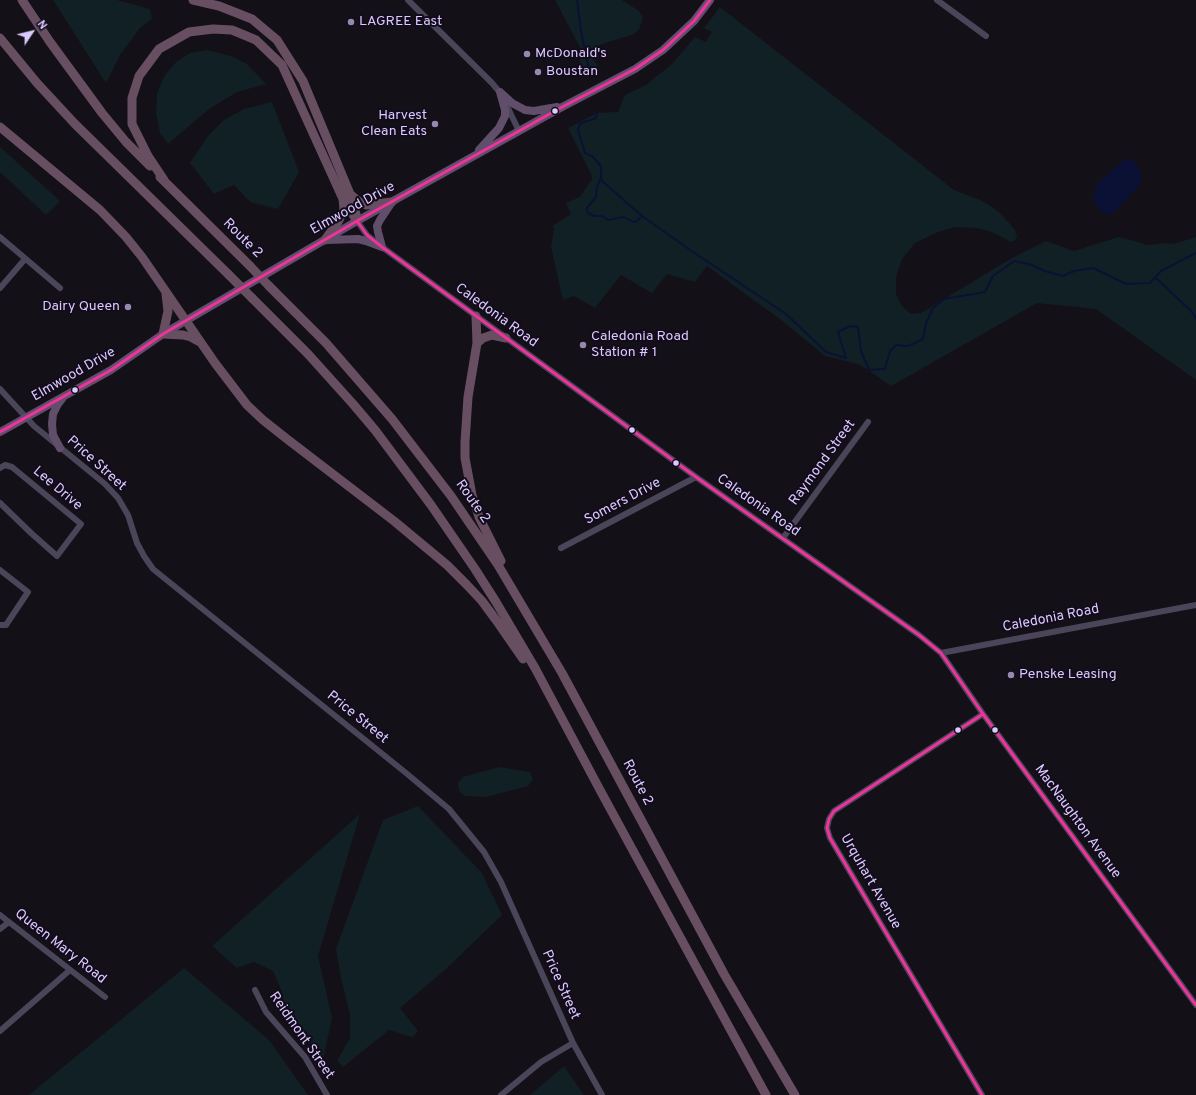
<!DOCTYPE html>
<style>
body{margin:0}
#map{position:relative;width:1196px;height:1095px;overflow:hidden;background:#141018;font-family:Overpass,sans-serif}
canvas{display:block}
.north{position:absolute;left:12px;top:12px;width:40px;height:40px;-webkit-text-stroke:3px #130c1c;paint-order:stroke;rotate:55deg;font-size:11px;font-weight:700;line-height:16px;text-align:center;color:#dbcafd}
.north::after{content:'';display:block;margin:auto;width:14px;height:18px;background:#dbcafd;clip-path:polygon(50% 0,100% 100%,50% 72%,0 100%)}
</style>
<div id="map">
<canvas width="1196" height="1095"></canvas>
<div class="north">N</div>
</div>
<script>
const g = document.querySelector('canvas').getContext('2d');
g.lineJoin = 'round';
function fillPath(path, color) { g.fillStyle = color; g.fill(path, 'evenodd'); }
const shape = rows => new Path2D(rows.map(r => 'M' + r).join(''));
function stroke(path, color, width, dash) { g.strokeStyle = color; g.lineWidth = width; g.lineCap = dash ? 'butt' : 'round'; g.setLineDash(dash || []); g.stroke(path); }
function label(font, color, halo, rows, align = 'center') {
  g.font = font + ' Overpass,sans-serif'; g.lineWidth = 4; g.setLineDash([]); g.textBaseline = 'middle'; g.strokeStyle = halo; g.fillStyle = color; for (const [text, x, y, turn = 0] of rows) {
    g.save(); g.translate(x, y); g.rotate((+turn || 0) * Math.PI / 180); g.textAlign = isNaN(turn) ? turn : align; if (halo) g.strokeText(text, 0, 0); g.fillText(text, 0, 0); g.restore();
  }
}
const green = shape([
 [53,0,117,0,150,9,152,19,140,28,120,55,106,83],
 [555,0,622,0,639,11,642,16,642,21,639,29,634,34,602,44,590,50,593,60,597,64,597,67,596,69,582,73,580,72,580,55,582,51],
 [720,7,954,190,980,200,991,206,1001,214,1015,230,1017,236,1015,240,1011,242,992,232,977,228,955,227,938,232,915,243,902,259,896,277,896,294,902,306,911,314,921,313,1012,258,1046,241,1074,251,1119,237,1148,245,1167,243,1174,244,1196,237,1196,380,1096,309,1037,303,891,386,865,368,858,364,825,356,781,320,707,266,695,282,667,274,652,293,621,275,595,308,574,296,563,300,551,247,554,229,552,226,571,214,566,203,580,197,592,179,592,176,568,128,597,113,618,112,624,97,627,94,646,85,672,64,695,37,706,42,712,32,704,28],
 [207,50,231,56,247,64,266,84,237,92,209,109,168,144,160,133,156,113,157,93,165,75,176,62,190,53],
 [272,102,299,172,278,209,250,202,234,185,214,194,190,163,208,136,224,120,244,109],
 [0,147,60,201,46,215,0,172],
 [499,767,530,772,533,779,528,786,486,797,465,796,459,791,458,783,463,777],
 [418,806,482,873,502,915,446,969,400,1008,418,1031,412,1037,389,1030,343,1067,337,1061,350,1038,350,1015,341,978,336,949,383,820],
 [360,814,318,956,332,1018,323,1060,285,1012,282,992,273,971,254,962,237,968,212,946],
 [184,968,269,1040,308,1095,29,1095],
 [564,1066,584,1095,530,1095]
]);
const water = shape([
 [1126,159,1134,161,1140,169,1141,179,1140,185,1113,214,1106,214,1098,209,1093,198,1097,183]
]);
const stream = shape([
 [577,0,581,31,589,70],
 [597,113,596,118,594,119,584,122,580,124,578,130,585,153,592,156,601,166,601,177,602,181,642,216,696,254,786,314,826,352,846,358,838,332,850,326,858,327,861,351,869,370,885,369,890,351,896,345,908,346,923,339,926,323,933,308,944,299,985,292,993,276,1014,261,1029,264,1045,271,1063,276,1074,271,1093,268,1126,284,1150,283,1161,271,1196,253],
 [601,177,597,187,596,197,587,208,587,210,588,213,594,216,602,216,608,220,624,217,633,222,637,221,642,216],
 [1155,277,1193,313,1196,319]
]);
const minor = shape([
 [408,0,492,83,502,95],
 [937,0,986,36],
 [506,104,519,131],
 [357,221,367,235,382,247,696,477,919,635,941,653,983,714,1196,1005],
 [0,237,60,288],
 [0,288,25,259],
 [0,389,34,426,105,484,118,498,128,515,137,543,144,556,153,569,406,773,449,809,484,852,501,882,573,1043,602,1095],
 [0,468,5,465,12,467,81,524,57,556,31,533,0,503],
 [783,538,868,422],
 [561,548,696,477],
 [0,570,28,592,6,625,0,625],
 [941,653,1196,605],
 [0,915,105,997],
 [0,929,9,922],
 [255,990,266,1012,305,1057,327,1095],
 [0,1031,70,970],
 [501,1095,541,1062,573,1043],
 [982,1095,830,838,827,828,829,819,834,811,983,714]
]);
const major = shape([
 [501,93,512,103,525,110,534,111,557,107],
 [479,150,499,128,505,116,505,110,500,92],
 [327,240,358,239,366,241,382,247],
 [382,247,378,232,377,226,380,220,390,205],
 [0,432,111,370,163,334,357,221,564,106,635,69,663,50,694,21,710,0],
 [60,448,53,435,52,424,53,414,58,404,62,399]
]);
const highway = shape([
 [22,0,50,42,102,113,126,142,150,166],
 [193,0,219,6,252,19,277,40,303,81,350,194,356,214],
 [0,38,37,83,75,124,229,275],
 [0,127,100,210,126,237,142,257,215,363,247,405,263,420,287,439,394,521,447,565,467,585,482,601,496,620,523,659],
 [160,177,250,266],
 [164,180,148,156,132,124,132,98,139,76,159,49,189,32,213,29,232,30,256,40,282,65,343,199,357,221],
 [351,195,358,201,366,205,392,202],
 [325,240,338,222,342,214,344,209,343,199],
 [269,286,326,343,392,419,451,496,498,565,562,673,724,974,795,1095],
 [166,294,168,311,163,334,183,335,191,337,200,342],
 [252,298,308,354,353,404,375,430,431,505,475,569,496,602,535,668,600,790,766,1095],
 [476,316,477,343,468,397,465,442,465,458,472,495,479,517,501,561],
 [477,343,483,338,492,335,506,338]
]);
const highwayBridge = shape([
 [250,266,269,286],
 [229,275,252,298]
]);
const bus1 = shape([
 [357,221,367,235,382,247,696,477,919,635,941,653,983,714,1196,1005],
 [0,432,111,370,163,334,357,221,564,106,635,69,663,50,694,21,710,0],
 [982,1095,830,838,827,828,829,819,834,811,983,714]
]);
const markers = [
 [351,22,4,"#9589ad"],
 [527,54,4,"#9589ad"],
 [538,72,4,"#9589ad"],
 [555,111,3.5,"#dbcafd"],
 [435,124,4,"#9589ad"],
 [128,307,4,"#9589ad"],
 [583,345,4,"#9589ad"],
 [75,390,3.5,"#dbcafd"],
 [632,430,3.5,"#dbcafd"],
 [676,463,3.5,"#dbcafd"],
 [1011,675,4,"#9589ad"],
 [958,730,3.5,"#dbcafd"],
 [995,730,3.5,"#dbcafd"]
];
const poiNames = [
 ["LAGREE East",359,22],
 ["McDonald's",535,54],
 ["Boustan",546,72],
 ["Harvest",427,116,"right"],
 ["Clean Eats",427,132,"right"],
 ["Dairy Queen",120,307,"right"],
 ["Caledonia Road",591,337],
 ["Station # 1",591,353],
 ["Penske Leasing",1019,675]
];
const streetNames = [
 ["Elmwood Drive",353,209,-29],
 ["Route 2",242,239,45],
 ["Caledonia Road",496,316,36],
 ["Elmwood Drive",74,375,-30],
 ["Raymond Street",823,463,-54],
 ["Price Street",96,464,42],
 ["Lee Drive",57,489,40],
 ["Route 2",472,502,55],
 ["Somers Drive",623,502,-28],
 ["Caledonia Road",758,506,35],
 ["Caledonia Road",1051,619,-11],
 ["Price Street",357,718,39],
 ["Route 2",637,783,62],
 ["MacNaughton Avenue",1077,822,54],
 ["Urquhart Avenue",870,882,60],
 ["Queen Mary Road",60,947,38],
 ["Price Street",560,985,66],
 ["Reidmont Street",301,1036,55]
];
fillPath(green, '#112024');
fillPath(water, '#0b1134');
stroke(stream, '#0b1134', 2);
stroke(minor, '#4a4559', 6);
stroke(major, '#604e6b', 8);
stroke(highway, '#674f61', 9);
stroke(highwayBridge, '#674f61', 9);
stroke(bus1, '#ef339a', 3);
for (const [x, y, r, color] of markers) { const dot = new Path2D(); dot.arc(x, y, r, 0, 2 * Math.PI); g.fillStyle = color; g.fill(dot); stroke(dot, '#130c1c', 1.5); }
label('14px', '#dbcafd', '#130c1c', poiNames, 'left');
label('14px', '#dbcafd', '#130c1c', streetNames);
</script>
